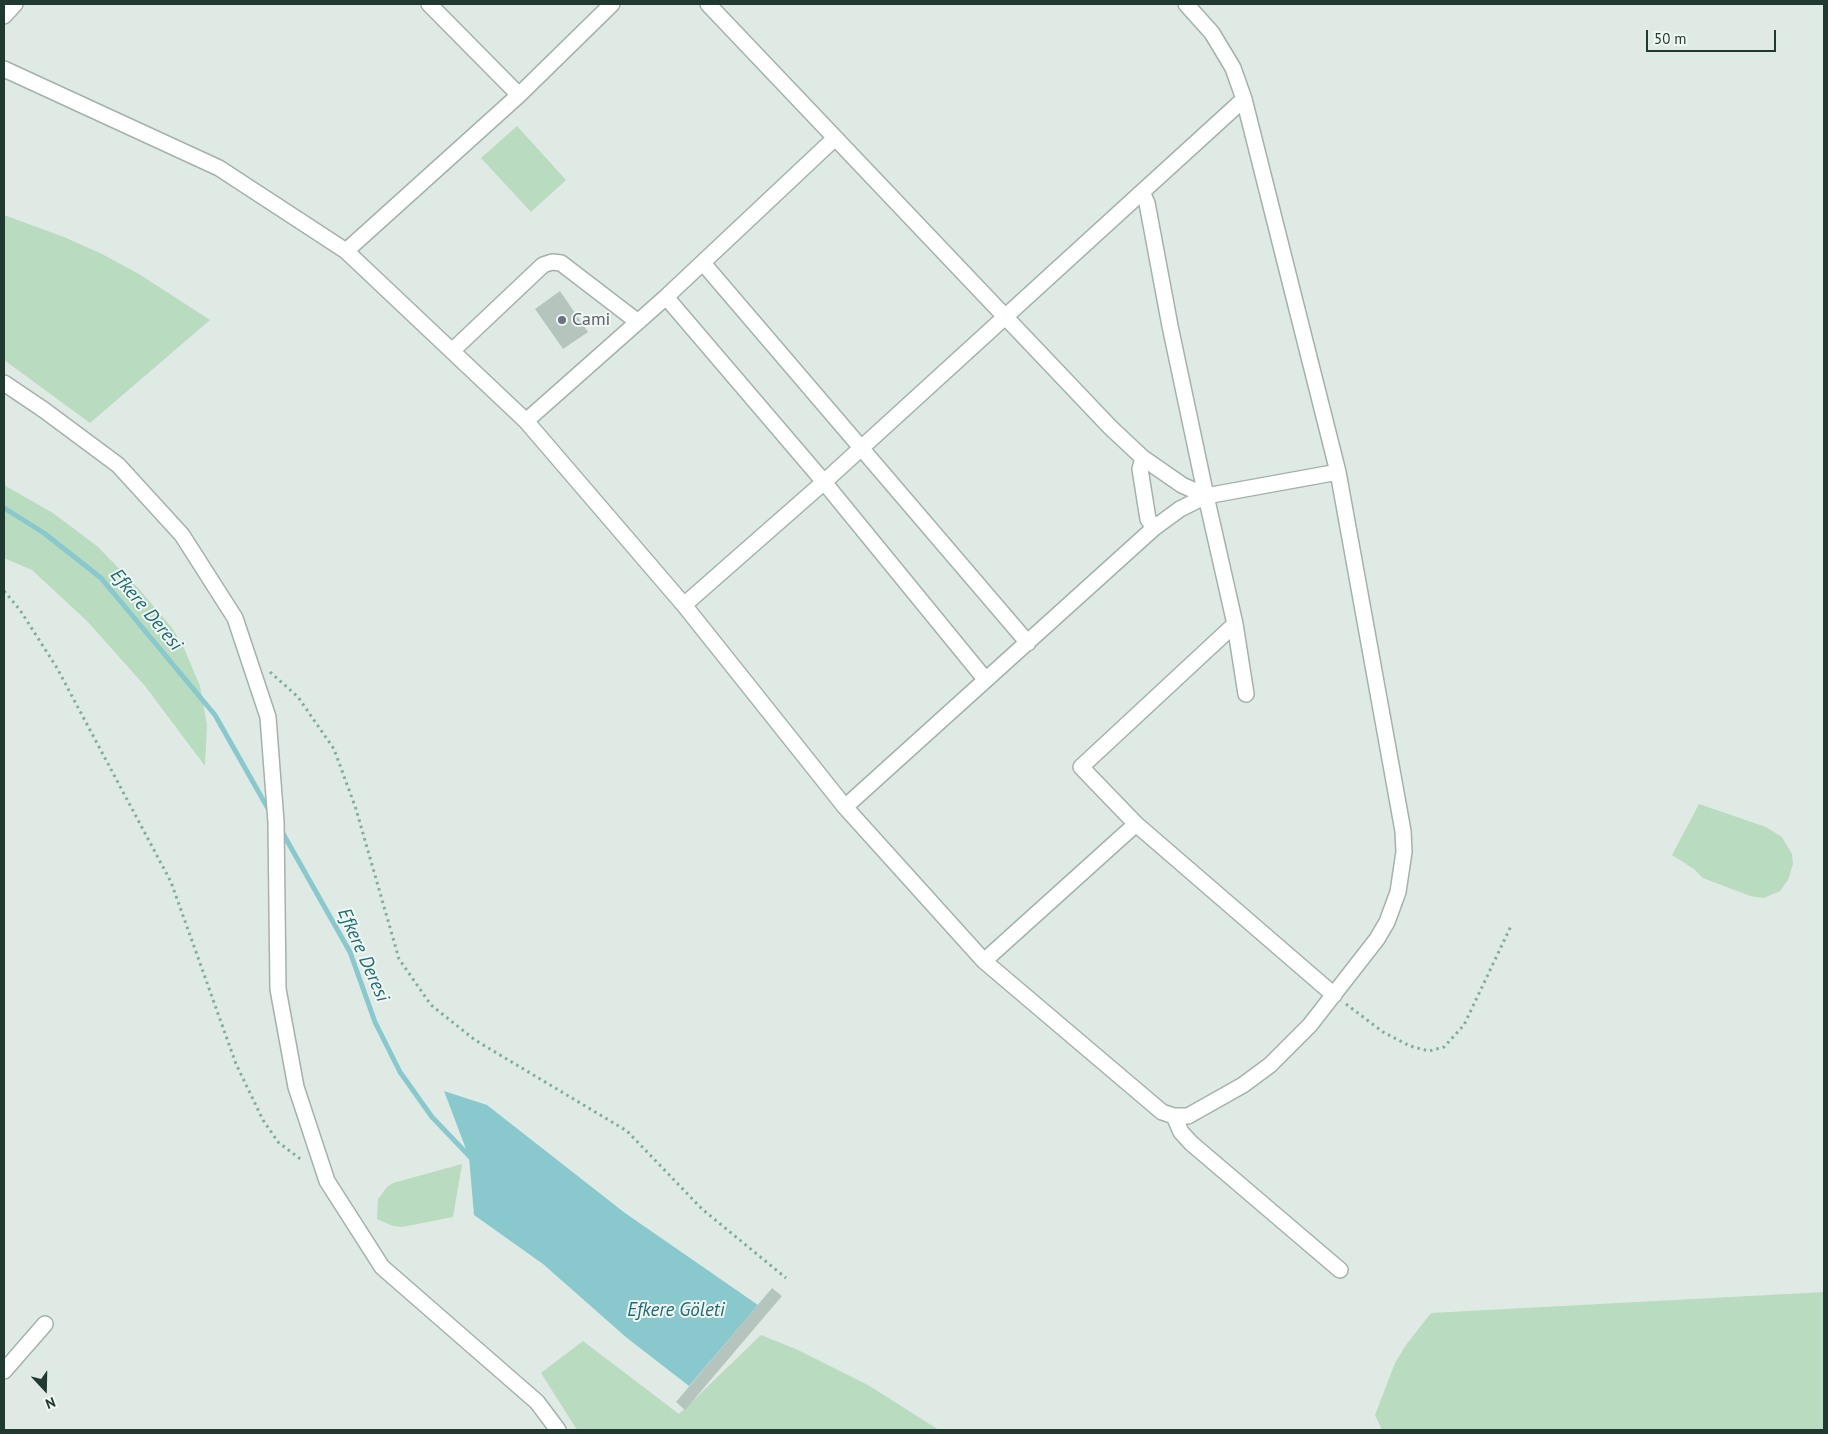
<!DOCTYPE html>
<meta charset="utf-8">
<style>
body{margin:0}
#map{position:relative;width:1828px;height:1434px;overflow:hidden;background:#e0eae5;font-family:"PT Sans",sans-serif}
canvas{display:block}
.frame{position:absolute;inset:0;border:5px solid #213a31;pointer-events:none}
.north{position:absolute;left:20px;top:1364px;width:50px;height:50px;-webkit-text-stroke:4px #f0f7f3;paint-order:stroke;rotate:159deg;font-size:14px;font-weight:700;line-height:20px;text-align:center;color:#213a31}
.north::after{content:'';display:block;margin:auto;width:18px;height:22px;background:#213a31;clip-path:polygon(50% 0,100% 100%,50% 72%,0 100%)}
.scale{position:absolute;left:1646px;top:30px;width:130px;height:22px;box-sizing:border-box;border:2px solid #213a31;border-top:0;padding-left:6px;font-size:15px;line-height:18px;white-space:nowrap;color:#213a31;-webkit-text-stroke:4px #f0f7f3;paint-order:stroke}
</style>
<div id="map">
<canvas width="1828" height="1434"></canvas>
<div class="frame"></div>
<div class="north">N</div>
<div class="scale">50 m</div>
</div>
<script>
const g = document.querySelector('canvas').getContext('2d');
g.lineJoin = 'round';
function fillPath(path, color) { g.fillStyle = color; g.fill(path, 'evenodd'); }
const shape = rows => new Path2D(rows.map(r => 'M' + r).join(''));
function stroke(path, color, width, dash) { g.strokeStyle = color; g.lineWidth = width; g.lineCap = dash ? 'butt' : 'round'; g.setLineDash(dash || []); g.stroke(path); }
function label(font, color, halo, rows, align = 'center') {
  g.font = font + ' "PT Sans",sans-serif'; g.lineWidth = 4; g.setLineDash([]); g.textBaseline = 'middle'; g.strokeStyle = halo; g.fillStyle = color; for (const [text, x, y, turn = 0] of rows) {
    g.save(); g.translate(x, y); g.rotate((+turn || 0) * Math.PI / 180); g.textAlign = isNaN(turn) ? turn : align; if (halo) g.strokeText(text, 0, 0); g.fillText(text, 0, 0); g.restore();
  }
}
const green = shape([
 [517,126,566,180,531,212,481,158],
 [4,215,64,237,102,254,139,274,210,320,90,423,4,360],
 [4,485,53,513,97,546,139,589,172,628,183,646,200,686,207,725,205,766,145,686,87,621,32,570,4,558],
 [1699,804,1766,827,1782,837,1792,854,1793,864,1788,880,1780,891,1764,898,1750,896,1703,878,1694,869,1672,855],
 [462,1164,453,1217,402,1227,393,1226,377,1219,378,1199,387,1187,393,1183],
 [1824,1292,1824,1430,1382,1430,1375,1415,1395,1363,1406,1345,1431,1313],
 [761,1335,798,1350,868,1385,939,1430,577,1430,541,1373,583,1341,679,1414]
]);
const water = shape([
 [444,1091,487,1105,625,1213,758,1305,689,1386,627,1338,543,1264,474,1215,469,1157]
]);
const stream = shape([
 [4,508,44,533,101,578,215,715,270,812],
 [281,830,350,952,375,1022,400,1072,432,1117,474,1161]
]);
const building = shape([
 [560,291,588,332,563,349,535,309],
 [772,1288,782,1296,685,1410,676,1402]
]);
const path = shape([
 [4,591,20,610,57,668,171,882,236,1064,263,1120,278,1142,303,1161],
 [270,672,298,697,334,749,356,809,399,959,431,1005,475,1040,627,1131,702,1209,786,1278],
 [1346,1004,1383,1032,1410,1046,1429,1051,1444,1047,1464,1025,1511,926]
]);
const minor = shape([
 [429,4,519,95],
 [708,4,1110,427,1143,458,1182,485,1206,496,1235,624,1246,694],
 [4,16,15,4],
 [4,69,219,168,346,251,526,421,684,605,845,807,984,961,1162,1112,1174,1116,1188,1116,1243,1085,1270,1065,1310,1025,1377,939,1387,922,1398,892,1404,852,1403,831,1338,472,1244,99,1233,68,1212,33,1186,4],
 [1142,192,1147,203,1170,326,1206,496],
 [346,251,519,95,612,4],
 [703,263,1028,643],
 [666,297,824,482,985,679],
 [453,350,543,265,552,262,561,263,638,322],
 [526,421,666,297,834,139],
 [1143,458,1140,469,1148,519,1154,528],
 [684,605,824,482,1244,99],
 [1235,624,1081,767,1136,824,1334,995],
 [845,807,1154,528,1180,509,1206,496,1338,472],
 [984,961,1136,824],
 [1174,1116,1181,1132,1191,1143,1340,1270],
 [4,1371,45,1324]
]);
const tertiary = shape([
 [4,383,44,410,118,465,182,535,235,618,268,717,276,822,278,989,296,1087,327,1181,382,1267,537,1402,558,1430]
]);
const markers = [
 [562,320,5,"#6b7280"]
];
const worshipNames = [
 ["Cami",572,320]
];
const waterNames = [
 ["Efkere Deresi",146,610,50],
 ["Efkere Deresi",363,955,66],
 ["Efkere Göleti",676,1311]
];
fillPath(green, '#b9dbbf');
fillPath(water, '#89c9ce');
stroke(stream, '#89c9ce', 5);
fillPath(building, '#b5c5bd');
stroke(minor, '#a3b2ab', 18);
stroke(tertiary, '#a3b2ab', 18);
stroke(path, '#81ad9c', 3, [2.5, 4]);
stroke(minor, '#fff', 15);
stroke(tertiary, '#fff', 15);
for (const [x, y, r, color] of markers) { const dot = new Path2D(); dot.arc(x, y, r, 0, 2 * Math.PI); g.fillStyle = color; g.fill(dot); stroke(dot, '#f0f7f3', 2); }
label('18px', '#5b616d', '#f0f7f3', worshipNames, 'left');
label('italic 19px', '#1e6b73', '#f0f7f3', waterNames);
</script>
